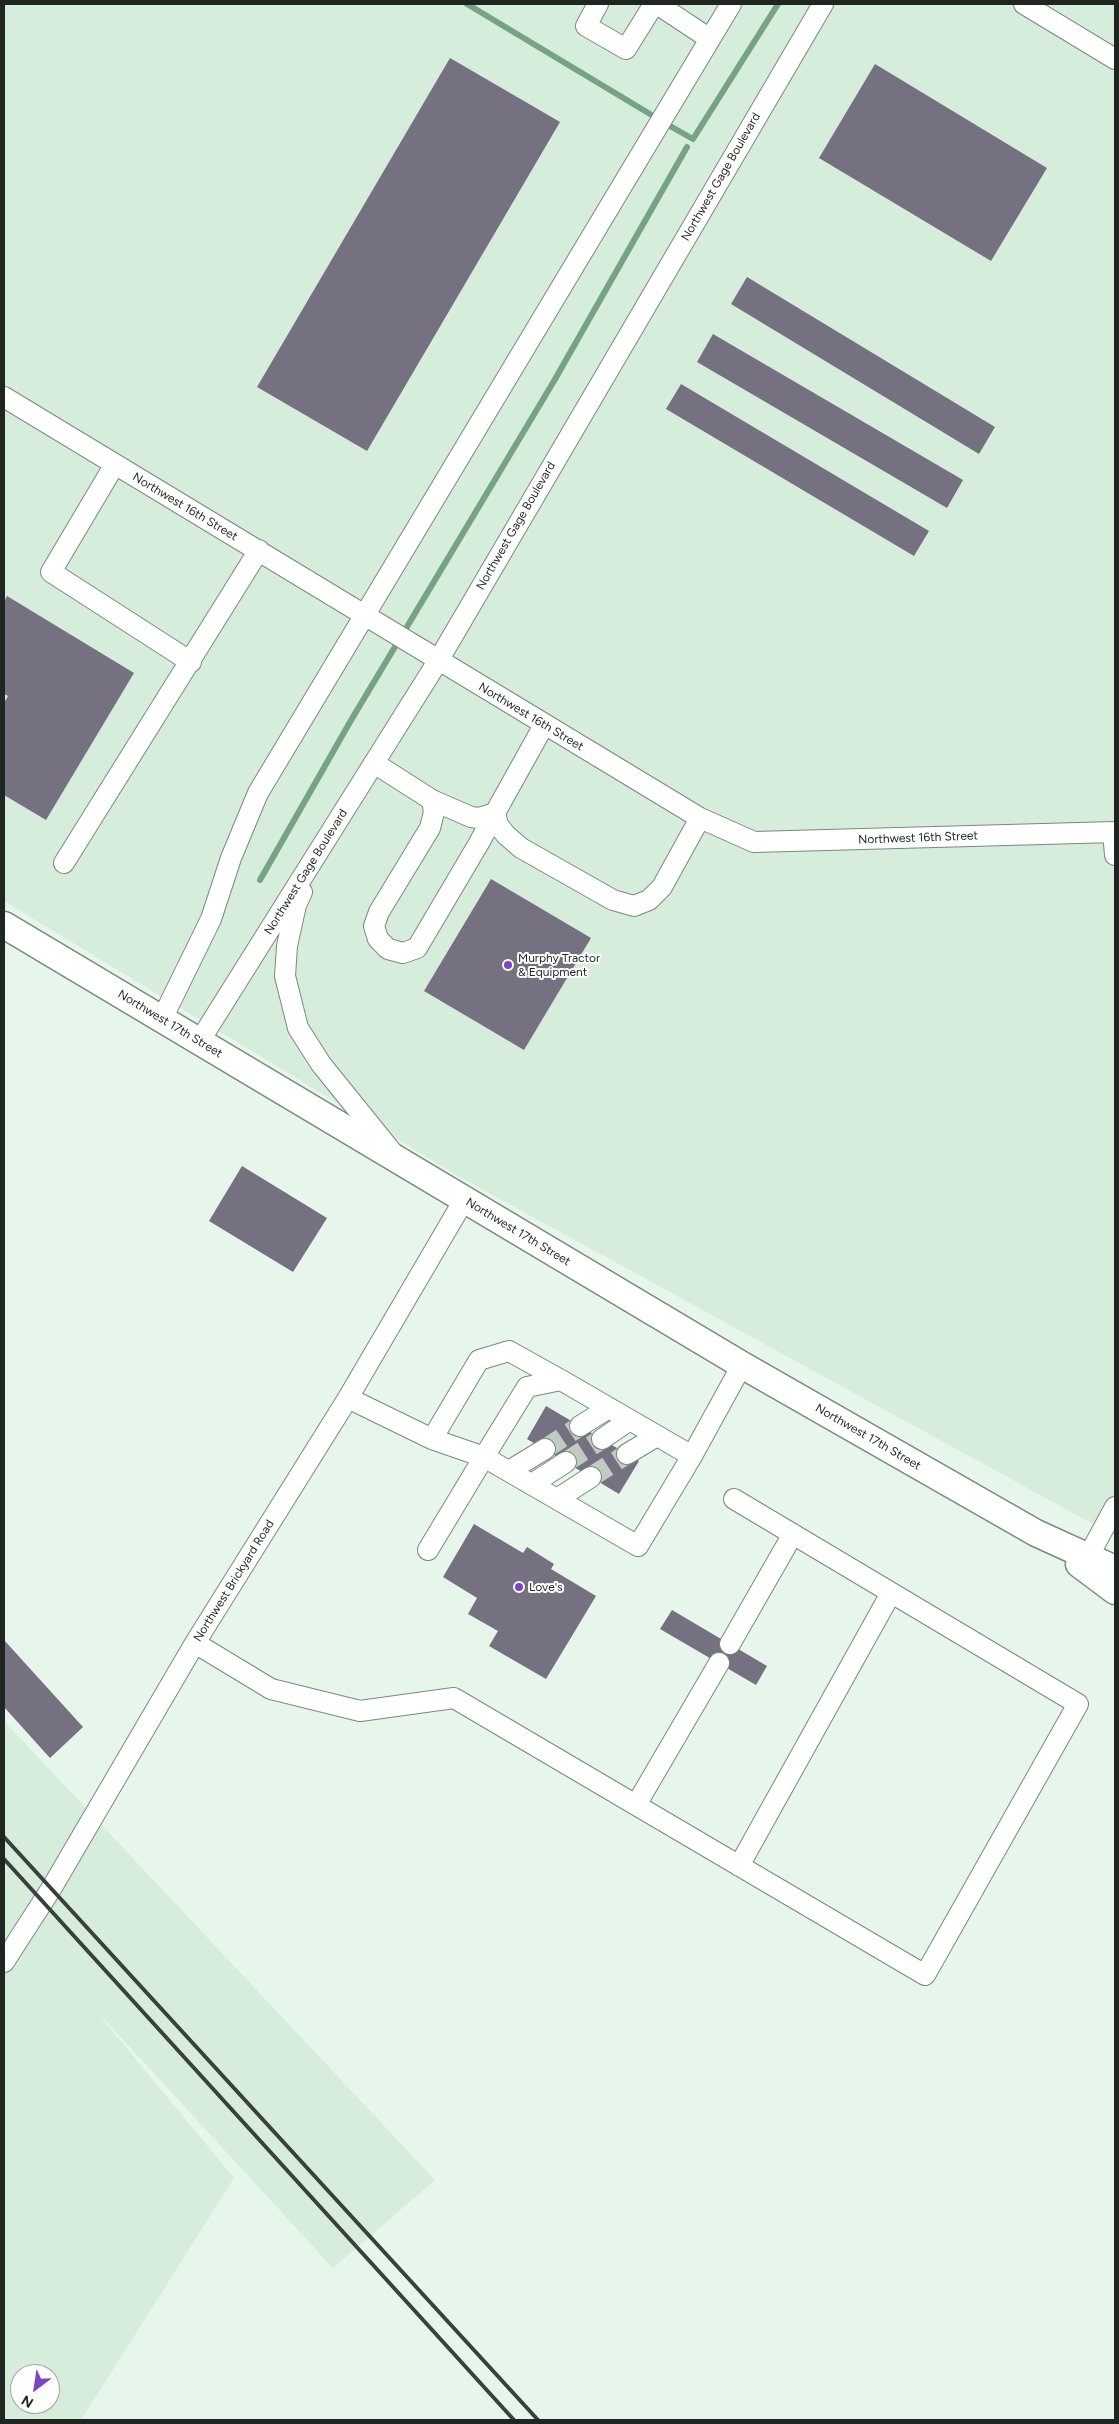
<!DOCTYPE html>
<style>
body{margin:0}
#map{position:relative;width:1119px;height:2424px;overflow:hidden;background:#e6f6ea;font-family:Figtree,sans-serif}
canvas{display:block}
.frame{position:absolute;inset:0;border:5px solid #1f2521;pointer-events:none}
.north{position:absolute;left:10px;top:2364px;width:50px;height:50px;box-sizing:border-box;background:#fefefe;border:1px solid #a5a7a6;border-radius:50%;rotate:211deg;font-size:14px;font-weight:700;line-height:20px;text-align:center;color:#1f2521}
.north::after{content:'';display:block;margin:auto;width:18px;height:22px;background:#7a46be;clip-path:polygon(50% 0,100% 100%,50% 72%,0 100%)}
</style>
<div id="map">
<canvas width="1119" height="2424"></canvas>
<div class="frame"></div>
<div class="north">N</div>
</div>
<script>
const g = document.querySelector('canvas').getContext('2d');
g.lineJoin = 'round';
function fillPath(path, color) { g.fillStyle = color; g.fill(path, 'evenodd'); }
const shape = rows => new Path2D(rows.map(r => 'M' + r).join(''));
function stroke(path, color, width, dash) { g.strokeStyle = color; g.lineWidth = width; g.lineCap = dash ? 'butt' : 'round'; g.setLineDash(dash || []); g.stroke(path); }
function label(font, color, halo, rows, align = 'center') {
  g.font = font + ' Figtree,sans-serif'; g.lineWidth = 4; g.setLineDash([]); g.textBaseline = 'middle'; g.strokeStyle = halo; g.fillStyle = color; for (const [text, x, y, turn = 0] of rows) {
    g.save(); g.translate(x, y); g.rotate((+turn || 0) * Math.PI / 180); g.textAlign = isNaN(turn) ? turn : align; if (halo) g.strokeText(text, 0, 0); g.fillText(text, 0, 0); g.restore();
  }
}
const built = shape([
 [4,4,1115,4,1115,1536,458,1176,4,901],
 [4,1721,435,2180,333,2268,92,2006,234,2178,81,2420,4,2420],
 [20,2374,50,2374,50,2404,20,2404]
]);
const stream = shape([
 [467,4,650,114],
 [670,126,693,139,778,4],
 [260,880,350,722,554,381,687,147]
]);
const building = shape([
 [450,58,560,122,367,451,257,387],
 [875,64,1047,168,991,261,819,158],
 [747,277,995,427,979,454,731,304],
 [713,334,963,480,947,508,697,362],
 [681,384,929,531,914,556,666,409],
 [7,596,134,673,46,820,4,795,4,703,8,696,4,694,4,602],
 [491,879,591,938,524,1050,424,991],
 [242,1166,327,1218,293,1272,209,1221],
 [546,1406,639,1461,619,1494,527,1439],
 [474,1524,523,1553,527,1547,554,1564,551,1569,596,1596,546,1679,489,1646,498,1631,468,1614,477,1598,443,1577],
 [672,1610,767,1666,756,1685,660,1629],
 [4,1640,83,1727,50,1758,4,1707]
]);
const minorTunnel = shape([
 [545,1449,580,1426],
 [566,1462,602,1439],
 [591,1477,627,1454]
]);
const minor = shape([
 [598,4,586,26,626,49,654,4],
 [657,4,710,39],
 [1024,4,1115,59],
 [4,397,700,818,754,842,1115,832],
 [115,464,51,572,191,662],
 [544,725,495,813,498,825,506,835,521,848,613,900,634,906,649,900,662,887,700,818],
 [374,763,432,800,434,812,430,828,379,912,374,926,378,939,388,949,403,953,417,948,479,843,495,813],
 [432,800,471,817,479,818,495,813],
 [1113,832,1115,855],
 [64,863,259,550],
 [302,892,296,905,287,946,285,976,298,1028,321,1064,392,1152],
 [162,1019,211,919,231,858,258,793,731,4],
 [199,1042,438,661,823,4],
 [348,1398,432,1439,484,1457,428,1550],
 [580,1426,609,1408],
 [432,1439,479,1360,509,1351,561,1380],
 [602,1439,630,1420],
 [627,1454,657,1436],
 [692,1456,561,1380,527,1387,484,1457,638,1546,692,1456,742,1365],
 [509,1471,545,1449],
 [532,1484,566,1462],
 [557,1499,591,1477],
 [1088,1557,1115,1507],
 [195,1643,271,1689,360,1711,454,1698,925,1975,1078,1704,734,1499],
 [730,1644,793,1534],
 [636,1805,719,1663],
 [739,1866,891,1593],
 [4,1962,51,1889,195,1643,348,1398,464,1200]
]);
const major = shape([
 [4,925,742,1365,1036,1533,1115,1569],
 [1079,1564,1115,1591]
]);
const rail = shape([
 [4,1837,538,2420],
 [4,1859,514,2420]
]);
const markers = [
 [508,965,5,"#7a46be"],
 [519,1587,5,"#7a46be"]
];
const streetNames = [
 ["Northwest Gage Boulevard",721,177,-60],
 ["Northwest 16th Street",185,507,31],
 ["Northwest Gage Boulevard",516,526,-60],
 ["Northwest 16th Street",531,717,31],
 ["Northwest 16th Street",918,838,-2],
 ["Northwest Gage Boulevard",306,872,-58],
 ["Northwest 17th Street",170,1024,31],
 ["Northwest 17th Street",518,1232,31],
 ["Northwest 17th Street",868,1437,30],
 ["Northwest Brickyard Road",234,1581,-58]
];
const poiNames = [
 ["Murphy Tractor",518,958],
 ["& Equipment",518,972],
 ["Love's",529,1587]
];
fillPath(built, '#d6eddb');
stroke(stream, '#76a483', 6);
fillPath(building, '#767180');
stroke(minorTunnel, '#beccc2', 20, [20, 10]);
stroke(minor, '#7a897e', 22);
stroke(major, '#7a897e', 29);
stroke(minor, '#fff', 20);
stroke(major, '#fff', 26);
stroke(rail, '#39413c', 4);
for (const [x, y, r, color] of markers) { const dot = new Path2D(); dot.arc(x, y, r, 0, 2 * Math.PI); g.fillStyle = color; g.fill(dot); stroke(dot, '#fefefe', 2); }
label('12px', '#1f2521', '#fefefe', streetNames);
label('12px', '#1f2521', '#fefefe', poiNames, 'left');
</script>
